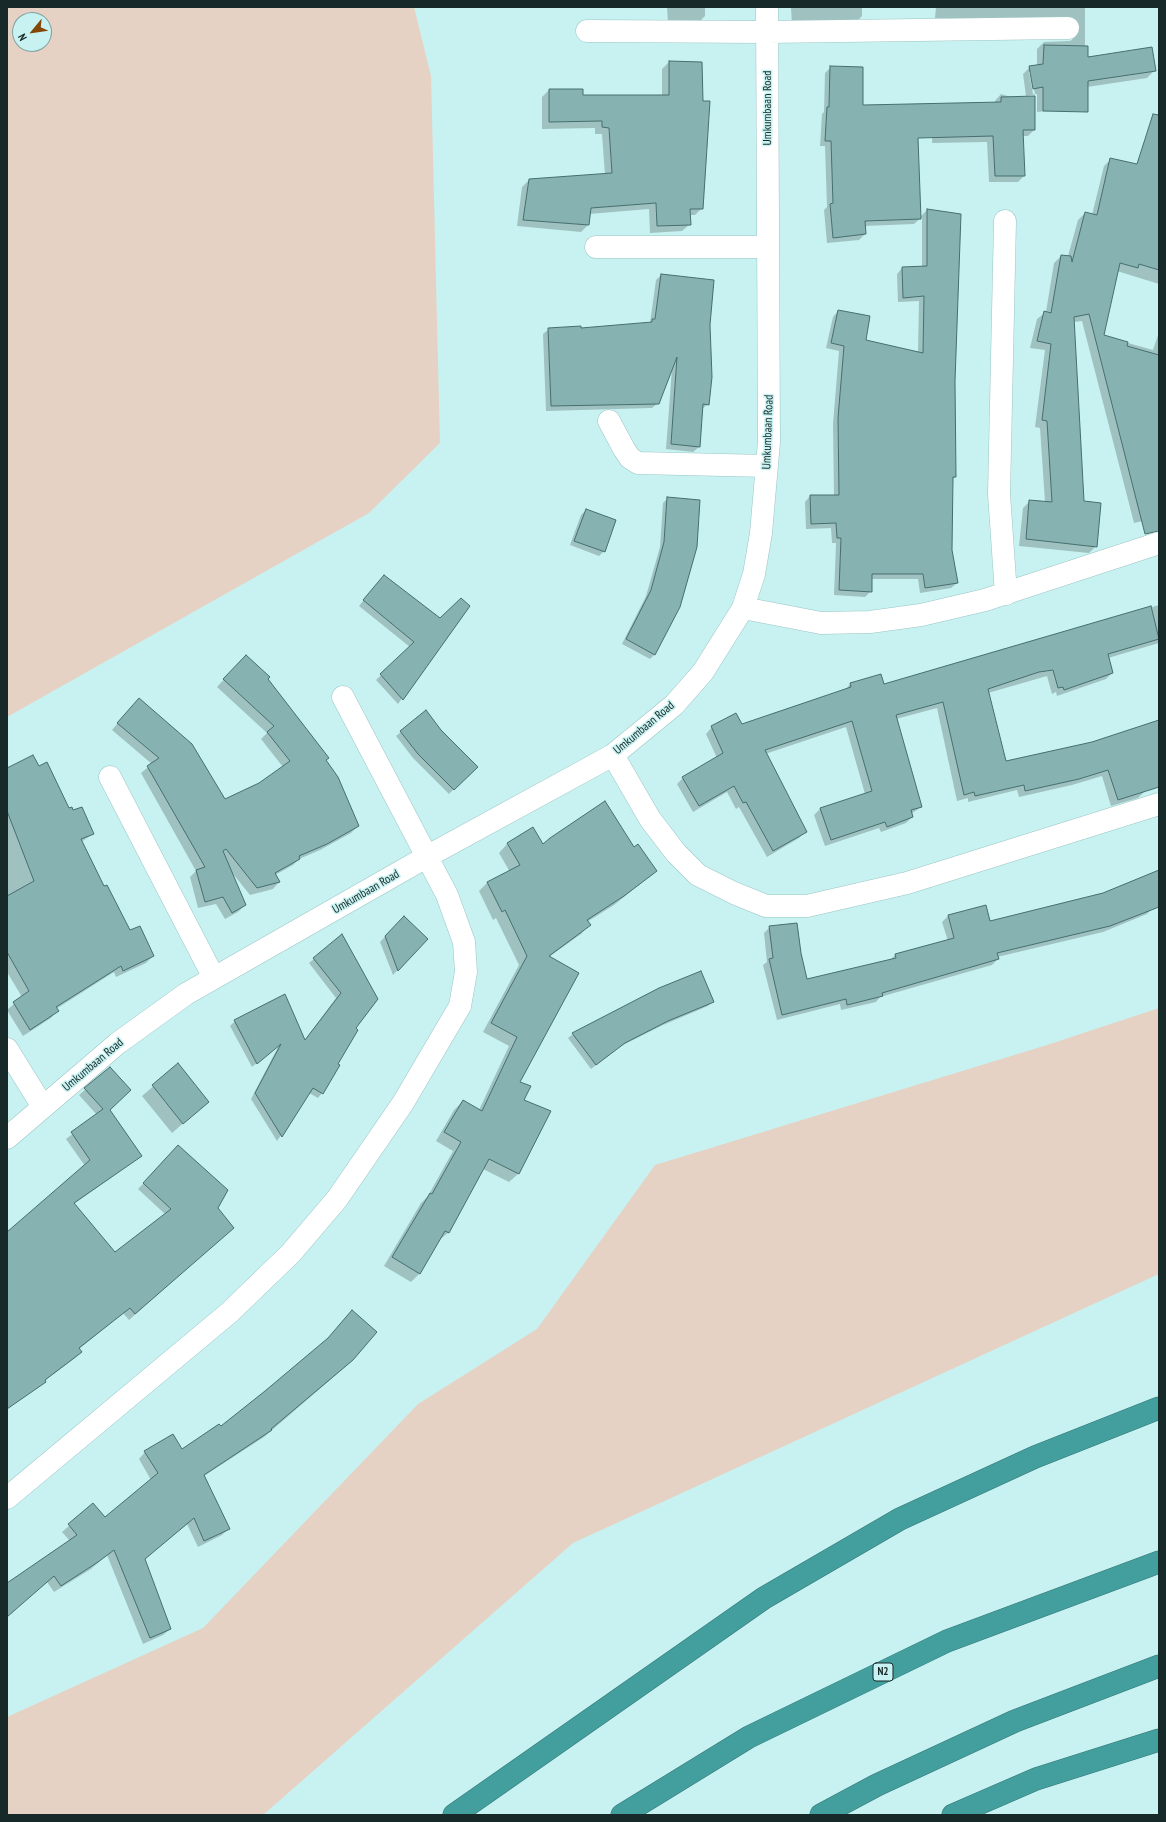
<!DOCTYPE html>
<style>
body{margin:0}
#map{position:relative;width:1166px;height:1822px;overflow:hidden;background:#c7f2f1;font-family:"PT Sans Narrow",sans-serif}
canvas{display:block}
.frame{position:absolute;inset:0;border:8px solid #182929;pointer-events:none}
.north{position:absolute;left:12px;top:12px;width:40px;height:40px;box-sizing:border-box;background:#c7f2f1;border:1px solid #81a2a1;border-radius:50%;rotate:241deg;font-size:11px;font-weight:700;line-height:16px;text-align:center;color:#182929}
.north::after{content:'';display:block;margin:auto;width:14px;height:18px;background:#844605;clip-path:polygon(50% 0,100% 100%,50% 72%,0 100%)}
</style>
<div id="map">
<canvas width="1166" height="1822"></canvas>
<div class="frame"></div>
<div class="north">N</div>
</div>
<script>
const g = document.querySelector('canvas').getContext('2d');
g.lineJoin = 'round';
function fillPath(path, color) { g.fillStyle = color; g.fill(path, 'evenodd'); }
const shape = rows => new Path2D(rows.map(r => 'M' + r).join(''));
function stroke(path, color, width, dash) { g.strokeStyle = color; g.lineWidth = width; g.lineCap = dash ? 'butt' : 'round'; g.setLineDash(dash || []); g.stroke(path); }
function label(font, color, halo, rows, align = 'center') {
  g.font = font + ' "PT Sans Narrow",sans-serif'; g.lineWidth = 3; g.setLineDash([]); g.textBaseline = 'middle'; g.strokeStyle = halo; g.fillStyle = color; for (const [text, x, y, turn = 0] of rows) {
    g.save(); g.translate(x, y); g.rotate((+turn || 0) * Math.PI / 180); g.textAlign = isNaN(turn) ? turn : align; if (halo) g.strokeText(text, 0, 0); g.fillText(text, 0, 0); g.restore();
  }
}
const green = shape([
 [7,7,414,7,431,76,440,443,369,513,7,717],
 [20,20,44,20,44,44,20,44],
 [1159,1008,1159,1274,573,1543,263,1815,7,1815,7,1717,203,1628,418,1404,537,1329,655,1165,1047,1045]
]);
const shadow = shape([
 [667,7,705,7,705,16,700,21,668,23],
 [791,7,862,7,862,16,855,23,792,26],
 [936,7,1085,7,1085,47,1087,58,1155,70,1147,78,1087,87,1079,108,1037,112,1037,94,1026,96,1023,74,1030,67,1037,66,1037,49,1044,42,1069,41,1072,40,1074,35,983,21,935,18],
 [1029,72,1031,72,1035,94,1033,94],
 [669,62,702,208,695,215,689,215,690,224,682,231,650,233,649,209,589,214,588,225,581,232,517,226,522,187,529,180,605,175,602,134,595,134,595,128,542,129,542,97,549,90,582,96,662,96,662,69],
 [831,67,862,106,920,217,927,210,960,215,954,381,955,477,952,480,951,550,957,583,951,588,920,593,918,579,871,579,871,591,865,597,834,595,836,543,832,543,831,528,806,529,805,502,810,496,834,496,833,424,839,351,826,348,833,317,838,311,864,341,918,352,919,301,898,302,897,274,902,268,922,267,922,217,914,224,864,226,865,234,859,240,827,243,824,210,827,207,825,146,820,146,822,114,824,112,825,73],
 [1001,94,1034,104,1034,130,1028,136,1022,136,1024,176,1018,182,989,182,987,142,932,143,933,112,995,103,995,101],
 [1111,159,1159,236,1159,284,1117,271,1103,336,1153,350,1159,332,1159,517,1134,523,1082,321,1074,322,1083,502,1096,546,1089,553,1019,546,1023,508,1030,501,1045,502,1040,428,1035,427,1045,350,1030,348,1037,319,1046,312,1054,263,1061,256,1068,256,1078,220,1085,213,1092,215,1104,166],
 [661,275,708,404,702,409,699,447,693,452,666,449,672,369,658,403,652,408,546,411,543,334,549,329,580,329,650,323,656,280],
 [668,498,655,654,650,659,622,644,646,596,660,547,663,503],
 [586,510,604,551,599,556,570,545,581,515],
 [379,581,440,619,469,606,398,704,376,680,410,647,359,606],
 [1159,605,1159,643,1108,658,1112,673,1106,679,1057,696,1056,692,1052,694,1047,676,988,693,1005,762,1092,743,1159,721,1159,759,1145,791,1138,798,1111,806,1102,776,1072,785,1019,797,1017,790,968,802,968,798,957,801,937,708,896,719,921,807,911,814,912,817,906,823,881,832,879,828,825,846,814,815,820,809,865,794,846,727,765,754,805,832,799,838,767,857,739,807,736,809,727,792,693,812,677,784,683,778,717,758,706,734,712,727,742,725,845,690,850,684,881,675,883,685],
 [239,663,266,679,324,760,358,826,351,833,320,850,299,859,293,865,275,875,279,882,273,889,250,895,230,870,245,905,238,912,225,919,216,904,198,908,190,877,196,871,141,773,152,764,112,730,132,706,225,801,238,799,283,767,261,739,267,733,217,687],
 [441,731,476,767,449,794,413,758,396,736,401,732],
 [39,767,69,809,93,834,81,842,104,888,130,931,153,956,146,963,116,977,114,972,56,1009,57,1011,51,1018,23,1036,7,1010,22,997,7,972,7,769],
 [532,828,543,846,634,848,656,871,614,905,587,922,589,925,581,934,549,957,519,1082,523,1101,550,1112,518,1174,509,1182,483,1169,448,1233,438,1241,420,1273,411,1282,384,1266,421,1203,428,1196,453,1151,436,1141,454,1110,463,1101,479,1110,509,1046,483,1032,519,965,496,918,493,920,479,891,487,883,510,872,499,853,507,844],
 [1159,870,1159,907,1152,909,1147,914,1103,932,997,957,998,959,992,965,880,997,876,1002,841,1010,840,1004,777,1020,763,965,767,962,764,933,770,927,800,953,807,980,890,960,895,955,948,941,942,922,948,916,985,906,989,922,1104,893],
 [404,917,427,939,393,975,380,942],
 [342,936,354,1028,322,1093,318,1098,309,1093,277,1141,251,1099,279,1045,252,1067,230,1026,235,1021,304,1041,336,998,309,963],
 [659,989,713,1001,708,1006,663,1025,619,1047,591,1069,568,1038,573,1034],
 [178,1065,208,1102,172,1133,142,1096],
 [110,1068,109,1110,141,1156,74,1204,115,1253,165,1214,138,1189,172,1153,216,1208,227,1233,129,1320,123,1313,79,1349,81,1352,75,1358,7,1409,7,1233,85,1166,66,1139,97,1115,79,1095],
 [352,1361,264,1437,204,1476,229,1528,222,1535,198,1547,187,1524,144,1560,170,1629,163,1635,143,1644,107,1555,91,1569,54,1592,47,1582,7,1616,7,1582,9,1583,70,1541,62,1532,93,1505,105,1519,151,1480,139,1459,145,1452,182,1450,221,1427]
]);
const building = shape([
 [1044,45,1088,46,1088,57,1152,47,1156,71,1088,81,1088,112,1043,111,1043,87,1033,89,1029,66,1043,64,1044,45],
 [669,61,702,62,703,101,710,101,703,209,690,209,691,225,657,226,656,203,591,208,589,225,523,220,529,179,612,173,609,128,602,127,602,121,549,122,549,89,583,89,583,95,669,95,669,61],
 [830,66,863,67,863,105,1001,102,1001,97,1035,96,1035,130,1023,130,1025,176,995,176,993,136,918,138,921,219,865,221,866,234,833,238,830,204,833,203,831,141,825,141,827,107,829,107,830,66],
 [1153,114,1159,115,1159,270,1139,264,1138,268,1120,263,1104,335,1128,342,1127,346,1159,355,1159,531,1145,534,1089,314,1074,317,1084,501,1101,503,1097,547,1026,539,1029,500,1052,502,1047,421,1042,420,1051,344,1037,341,1044,311,1051,313,1061,255,1071,256,1072,262,1085,212,1097,215,1110,158,1137,164,1153,114],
 [927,209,961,214,955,381,956,477,953,477,952,550,958,583,925,588,923,574,872,574,872,592,839,590,841,538,837,538,836,523,811,524,810,495,839,495,838,418,844,346,831,343,838,310,870,316,866,340,923,353,924,296,903,298,902,267,927,266,927,209],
 [661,274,714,280,710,325,712,377,709,405,703,404,700,447,671,444,677,357,659,404,551,406,548,328,581,326,581,328,652,322,652,319,655,319,661,274],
 [667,497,700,500,697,547,680,607,655,655,626,639,651,590,664,542,667,497],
 [586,509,616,520,605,552,574,541,586,509],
 [384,575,440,618,461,598,470,606,403,700,380,674,414,642,363,600,384,575],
 [1151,606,1159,639,1108,654,1113,673,1064,690,1063,687,1058,688,1053,670,1039,672,988,689,1006,761,1092,742,1159,720,1159,787,1118,800,1108,770,1079,779,1025,791,1024,785,975,796,974,792,964,795,943,702,896,715,922,807,911,810,913,817,887,827,885,822,831,840,820,808,872,791,852,721,765,750,807,832,773,851,746,802,743,803,734,786,699,806,682,777,723,753,711,726,736,713,742,724,851,687,850,683,881,674,884,684,1151,606],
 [246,655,270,677,268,679,329,758,326,760,338,777,359,826,327,844,299,856,300,859,275,873,280,882,257,888,226,849,223,851,246,905,232,913,223,897,205,902,196,870,205,867,147,766,159,758,117,723,139,698,192,744,225,799,259,783,290,761,267,732,274,726,223,679,246,655],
 [426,710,441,730,478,767,454,790,418,754,400,731,426,710],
 [33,755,39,766,47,762,69,808,72,807,73,810,82,807,94,834,81,839,104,886,107,885,130,930,140,926,154,956,123,971,121,966,56,1007,59,1011,30,1030,13,1002,29,991,7,952,7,896,34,881,7,811,7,768,33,755],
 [605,801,634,847,638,844,657,871,624,896,587,920,591,925,549,956,579,973,520,1082,531,1086,524,1100,551,1111,519,1174,489,1159,449,1233,445,1231,420,1274,392,1257,430,1193,432,1194,461,1142,444,1132,463,1100,482,1111,517,1037,491,1023,527,956,505,910,502,912,487,882,520,865,507,843,533,827,543,844,550,838,605,801],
 [1159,870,1159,907,1110,926,997,953,999,959,882,993,883,996,847,1005,846,999,782,1015,769,959,773,958,769,926,797,923,801,953,807,979,896,958,895,954,954,938,948,915,986,905,990,921,1103,893,1159,870],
 [404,916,428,939,398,971,385,936,404,916],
 [342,934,378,999,356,1028,358,1030,338,1064,340,1065,323,1094,313,1088,282,1137,255,1093,281,1044,257,1064,234,1020,285,994,305,1040,341,993,313,958,342,934],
 [701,971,714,1002,668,1021,625,1043,596,1065,572,1033,659,988,701,971],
 [178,1063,209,1102,183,1124,152,1085,178,1063],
 [110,1067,131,1090,110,1110,142,1156,74,1203,115,1252,171,1209,143,1183,178,1145,228,1190,218,1208,234,1228,135,1314,130,1308,79,1348,82,1352,45,1380,46,1382,7,1409,7,1232,90,1160,71,1132,103,1109,84,1088,110,1067],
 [352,1310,377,1332,353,1360,271,1429,272,1430,204,1475,230,1529,204,1541,194,1518,145,1559,171,1629,150,1638,114,1550,98,1562,61,1586,54,1576,7,1617,7,1583,77,1535,68,1524,93,1503,105,1517,158,1473,144,1451,173,1434,182,1449,219,1424,221,1426,265,1391,328,1338,352,1310]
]);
const minor = shape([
 [587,31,767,32,1068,28],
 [1005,221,999,494,1006,594],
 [596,247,768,247],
 [609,421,624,449,630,458,638,463,767,466],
 [743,608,821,623,870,622,921,615,985,600,1159,543],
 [613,755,650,819,676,853,698,875,734,893,766,906,807,906,907,883,1159,804],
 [110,777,214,978],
 [7,1049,43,1107],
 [7,1138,118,1043,186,994,428,856,613,755,674,705,703,672,743,608,754,574,761,533,769,442,767,7],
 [7,1498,230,1312,291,1253,337,1199,403,1103,460,1006,466,972,464,942,447,895,343,697]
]);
const highway = shape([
 [454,1815,764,1598,900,1519,1035,1457,1159,1408],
 [622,1815,749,1737,947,1641,1159,1562],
 [821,1815,877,1785,1015,1721,1159,1666],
 [953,1815,1036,1779,1159,1740]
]);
const shields = [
 [883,1672,20]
];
const shieldNames = [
 ["N2",883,1672]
];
const streetNames = [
 ["Umkumbaan Road",768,108,-90],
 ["Umkumbaan Road",768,432,-88],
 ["Umkumbaan Road",644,728,-40],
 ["Umkumbaan Road",366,892,-30],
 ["Umkumbaan Road",93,1065,-40]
];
fillPath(green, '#e6d2c4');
fillPath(shadow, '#0003');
fillPath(building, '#86b2b1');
stroke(building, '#476e6e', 1);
stroke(minor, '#9bc5c4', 23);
stroke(highway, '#347675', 23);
stroke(minor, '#fff', 22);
stroke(highway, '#439f9e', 22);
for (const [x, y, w] of shields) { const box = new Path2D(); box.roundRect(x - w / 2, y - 9, w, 18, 3); g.fillStyle = '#c7f2f1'; g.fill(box); stroke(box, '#182929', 1); }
label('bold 11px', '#182929', null, shieldNames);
label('12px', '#182929', '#c7f2f1', streetNames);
</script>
